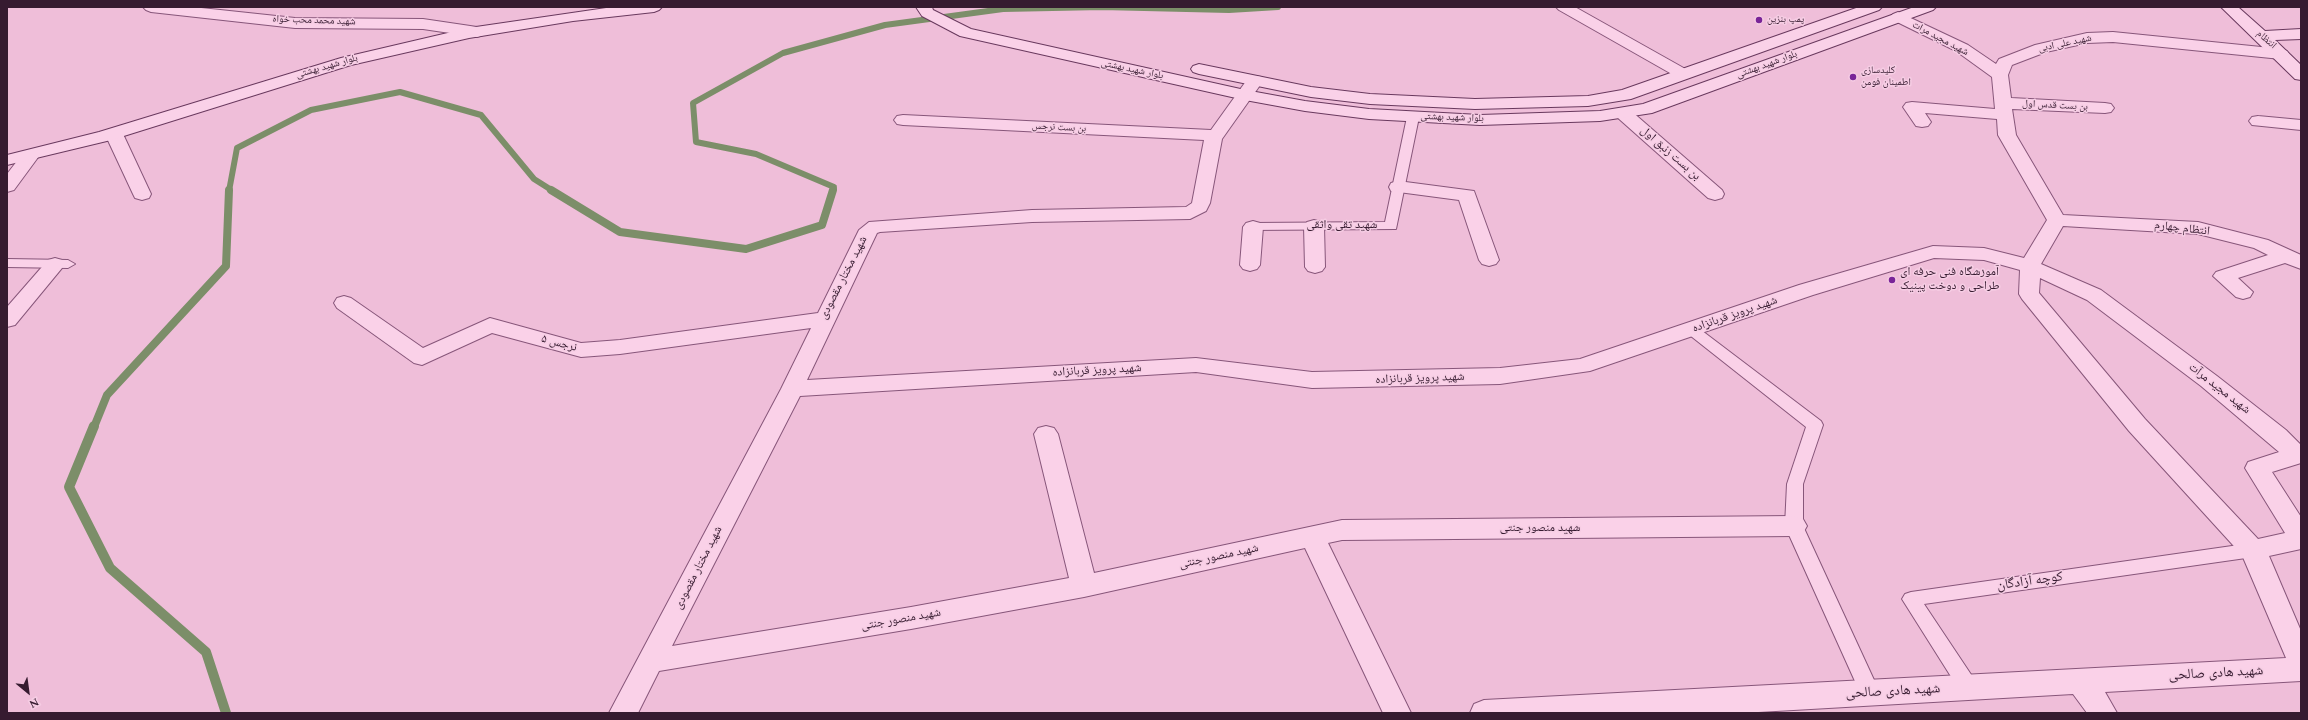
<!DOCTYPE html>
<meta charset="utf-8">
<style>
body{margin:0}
#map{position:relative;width:2308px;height:720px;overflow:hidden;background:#efbed9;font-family:Spectral,serif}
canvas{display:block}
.frame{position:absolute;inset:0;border:8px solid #361b30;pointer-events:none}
.north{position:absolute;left:8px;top:672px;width:40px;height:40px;-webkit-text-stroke:3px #f6cde4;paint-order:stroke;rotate:151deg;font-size:11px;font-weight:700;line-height:16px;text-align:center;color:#361b30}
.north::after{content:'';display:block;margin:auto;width:14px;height:18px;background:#361b30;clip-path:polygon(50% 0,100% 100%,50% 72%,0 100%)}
</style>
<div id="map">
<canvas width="2308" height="720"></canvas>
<div class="frame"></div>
<div class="north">N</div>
</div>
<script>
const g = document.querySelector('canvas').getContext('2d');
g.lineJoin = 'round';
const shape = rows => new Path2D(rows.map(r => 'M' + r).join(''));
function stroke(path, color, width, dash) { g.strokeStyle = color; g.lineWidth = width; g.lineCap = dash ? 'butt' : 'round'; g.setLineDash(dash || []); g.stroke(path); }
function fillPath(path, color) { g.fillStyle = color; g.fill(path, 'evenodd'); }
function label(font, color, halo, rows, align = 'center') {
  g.font = font + ' Spectral,"Noto Naskh Arabic",serif'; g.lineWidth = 3; g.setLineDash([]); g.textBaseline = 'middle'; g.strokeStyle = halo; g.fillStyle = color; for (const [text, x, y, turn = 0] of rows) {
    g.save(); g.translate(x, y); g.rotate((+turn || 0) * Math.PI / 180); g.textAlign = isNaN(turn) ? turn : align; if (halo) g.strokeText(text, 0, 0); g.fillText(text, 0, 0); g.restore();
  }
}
const streamFar2 = shape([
 [229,191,237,148,311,110,400,92,481,115,534,179,553,191],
 [833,191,834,187,756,154,696,142,693,103,783,53,885,25,1003,9,1102,7,1229,10,1278,7]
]);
const streamFar1 = shape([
 [551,190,620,232,746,249,822,225,833,190],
 [94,427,107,395,226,266,229,190]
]);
const stream = shape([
 [94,426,69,487,110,568,206,652,226,713]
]);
const lane = shape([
 [1413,113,1419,117,1396,229,1248,230,1246,227,1248,224,1253,223,1385,222,1407,117,1413,113],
 [7,259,68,260,75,264,68,268,7,267,7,259],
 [1692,325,1697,327,1821,421,1823,425,1803,484,1803,526,1880,693,1877,699,1870,701,1863,699,1785,526,1787,484,1806,427,1687,333,1685,330,1687,327,1692,325],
 [2253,543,2259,545,2262,550,2259,555,2253,557,1924,604,1976,682,1979,688,1976,694,1969,696,1962,694,1902,599,1905,594,1911,592,2253,543]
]);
const street = shape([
 [143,7,192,7,295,18,423,19,477,27,483,29,485,32,483,35,477,37,423,29,295,28,151,12,146,10,143,7],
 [1556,7,1575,7,1689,71,1691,74,1689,77,1683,79,1677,77,1559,10,1556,7],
 [1898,12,1968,45,1996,64,1999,59,2035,45,2087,33,2113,32,2281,49,2287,51,2289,54,2287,57,2281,59,2113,42,2087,43,2046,52,2012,65,2008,75,2011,98,2105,103,2111,104,2114,108,2111,112,2105,113,2012,109,2016,135,2063,215,2198,222,2268,240,2301,255,2301,269,2285,263,2238,278,2253,292,2250,297,2243,299,2236,297,2213,276,2216,272,2268,255,2254,248,2198,234,2063,226,2041,264,2101,290,2217,376,2286,430,2301,445,2301,463,2272,472,2301,517,2301,549,2269,556,2301,631,2301,681,2105,692,2117,713,2087,713,2073,694,1741,713,1470,713,1474,704,1484,700,2286,658,2242,555,2129,431,2022,299,2019,294,2020,270,1984,260,1934,258,1813,295,1590,371,1500,384,1312,388,1196,372,800,396,672,646,911,607,1069,578,1034,434,1038,428,1046,426,1054,428,1058,434,1094,573,1342,520,1794,516,1803,519,1807,526,1803,533,1794,536,1342,540,1328,543,1411,713,1383,713,1305,548,1084,597,911,629,659,671,638,713,609,713,781,389,811,328,620,354,581,357,492,333,422,365,414,363,337,308,334,303,337,298,344,296,351,298,423,348,490,318,581,343,620,340,818,313,859,230,869,222,1032,210,1186,207,1192,203,1204,140,903,125,897,124,894,120,897,116,903,115,1211,130,1249,77,1255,76,1261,77,1263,81,1222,139,1210,203,1206,211,1190,219,1032,222,880,232,877,233,807,380,1196,358,1312,372,1500,368,1580,359,1799,285,1933,246,1984,248,2024,258,2047,220,1998,135,1997,119,1925,113,1931,122,1928,126,1922,127,1916,126,1903,107,1906,103,1912,102,1995,109,1992,77,1956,51,1893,20,1890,17,1893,14,1898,12],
 [2040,278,2087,300,2201,386,2279,452,2248,462,2245,468,2285,533,2258,539,2145,419,2039,293,2040,278],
 [1624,109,1630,110,1722,190,1724,194,1722,198,1715,200,1708,198,1618,118,1615,114,1618,110,1624,109],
 [2258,116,2301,120,2301,130,2252,125,2249,121,2252,117,2258,116],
 [114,129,120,130,123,134,151,194,149,198,142,200,135,198,133,194,105,134,108,130,114,129],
 [30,151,36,152,39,156,14,190,7,192,7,174,24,152,30,151],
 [1398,181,1474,191,1499,260,1496,264,1489,266,1482,264,1479,260,1459,200,1391,191,1389,187,1391,183,1398,181],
 [1314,220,1321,222,1324,226,1325,267,1322,271,1315,273,1308,271,1305,267,1304,226,1307,222,1314,220],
 [1253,221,1260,223,1263,227,1260,265,1257,269,1250,271,1243,269,1240,265,1243,227,1246,223,1253,221],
 [55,258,62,260,65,264,62,268,15,325,7,327,7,307,48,260,55,258]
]);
const secondary = shape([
 [613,7,662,7,659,10,654,12,573,21,469,38,351,65,111,140,7,165,7,155,99,132,341,58,469,28,613,7],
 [916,7,932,7,933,10,971,29,1245,90,1305,101,1369,109,1480,115,1600,111,1643,104,1914,7,1936,7,1933,10,1652,113,1600,121,1480,125,1369,119,1305,111,1245,100,960,36,922,16,916,7],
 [1859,7,1882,7,1879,10,1631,99,1588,106,1475,109,1370,104,1311,97,1199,74,1193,72,1191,69,1193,66,1199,64,1311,87,1370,94,1475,99,1588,96,1622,90,1859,7],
 [2221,7,2238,7,2265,31,2301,29,2301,39,2275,40,2301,65,2301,80,2295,79,2221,7]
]);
const markers = [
 [1759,20,4,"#792498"],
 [1853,77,4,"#792498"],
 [1892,280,4,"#792498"]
];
const farPoinames = [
 ["پمپ بنزین",1767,20],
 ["کلیدسازی",1861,71],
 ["اطمینان فومن",1861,83]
];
const farStreetnames = [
 ["شهید محمد محب خواه",314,21,2],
 ["شهید مجید مرات",1940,39,28],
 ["انتظام",2266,40,42],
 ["شهید علی ادبی",2065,44,-12],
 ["بلوار شهید بهشتی",1767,65,-20],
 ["بلوار شهید بهشتی",327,67,-16],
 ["بلوار شهید بهشتی",1132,70,12],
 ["بن بست قدس اول",2055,106,3],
 ["بلوار شهید بهشتی",1452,118,2],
 ["بن بست نرجس",1059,128,3]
];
const streetNames = [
 ["بن بست زنبق اول",1670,154,41],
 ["شهید تقی واثقی",1342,226],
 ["انتظام چهارم",2182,229,7],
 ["شهید مختار مقصودی",844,278,-63],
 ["شهید پرویز قربانزاده",1735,315,-19],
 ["نرجس ۵",559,344,15],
 ["شهید پرویز قربانزاده",1097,371,-3],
 ["شهید پرویز قربانزاده",1420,379,-2],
 ["شهید مجید مرآت",2219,389,38],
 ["شهید منصور جنتی",1540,529],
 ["شهید منصور جنتی",1219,557,-12],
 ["شهید مختار مقصودی",699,568,-63],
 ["شهید منصور جنتی",901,620,-10]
];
const poiNames = [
 ["آموزشگاه فنی حرفه ای",1900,273],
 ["طراحی و دوخت پینیک",1900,287]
];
const nearStreetnames = [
 ["کوچه آزادگان",2030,582,-8],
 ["شهید هادی صالحی",2216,674,-3],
 ["شهید هادی صالحی",1893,692,-3]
];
stroke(streamFar2, '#7c8e69', 6);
stroke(streamFar1, '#7c8e69', 8);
stroke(stream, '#7c8e69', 10);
stroke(lane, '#87567a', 2);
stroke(street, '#87567a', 2);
stroke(secondary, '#69395e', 2);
fillPath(lane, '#fad1e8');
fillPath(street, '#fad1e8');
fillPath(secondary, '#fad1e8');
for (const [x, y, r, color] of markers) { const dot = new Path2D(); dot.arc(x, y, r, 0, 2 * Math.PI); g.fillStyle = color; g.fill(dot); stroke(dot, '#f6cde4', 1.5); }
label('10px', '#361b30', '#f6cde4', farPoinames, 'left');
label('10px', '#361b30', '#f6cde4', farStreetnames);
label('12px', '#361b30', '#f6cde4', streetNames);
label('12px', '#361b30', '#f6cde4', poiNames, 'left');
label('14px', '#361b30', '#f6cde4', nearStreetnames);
</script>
